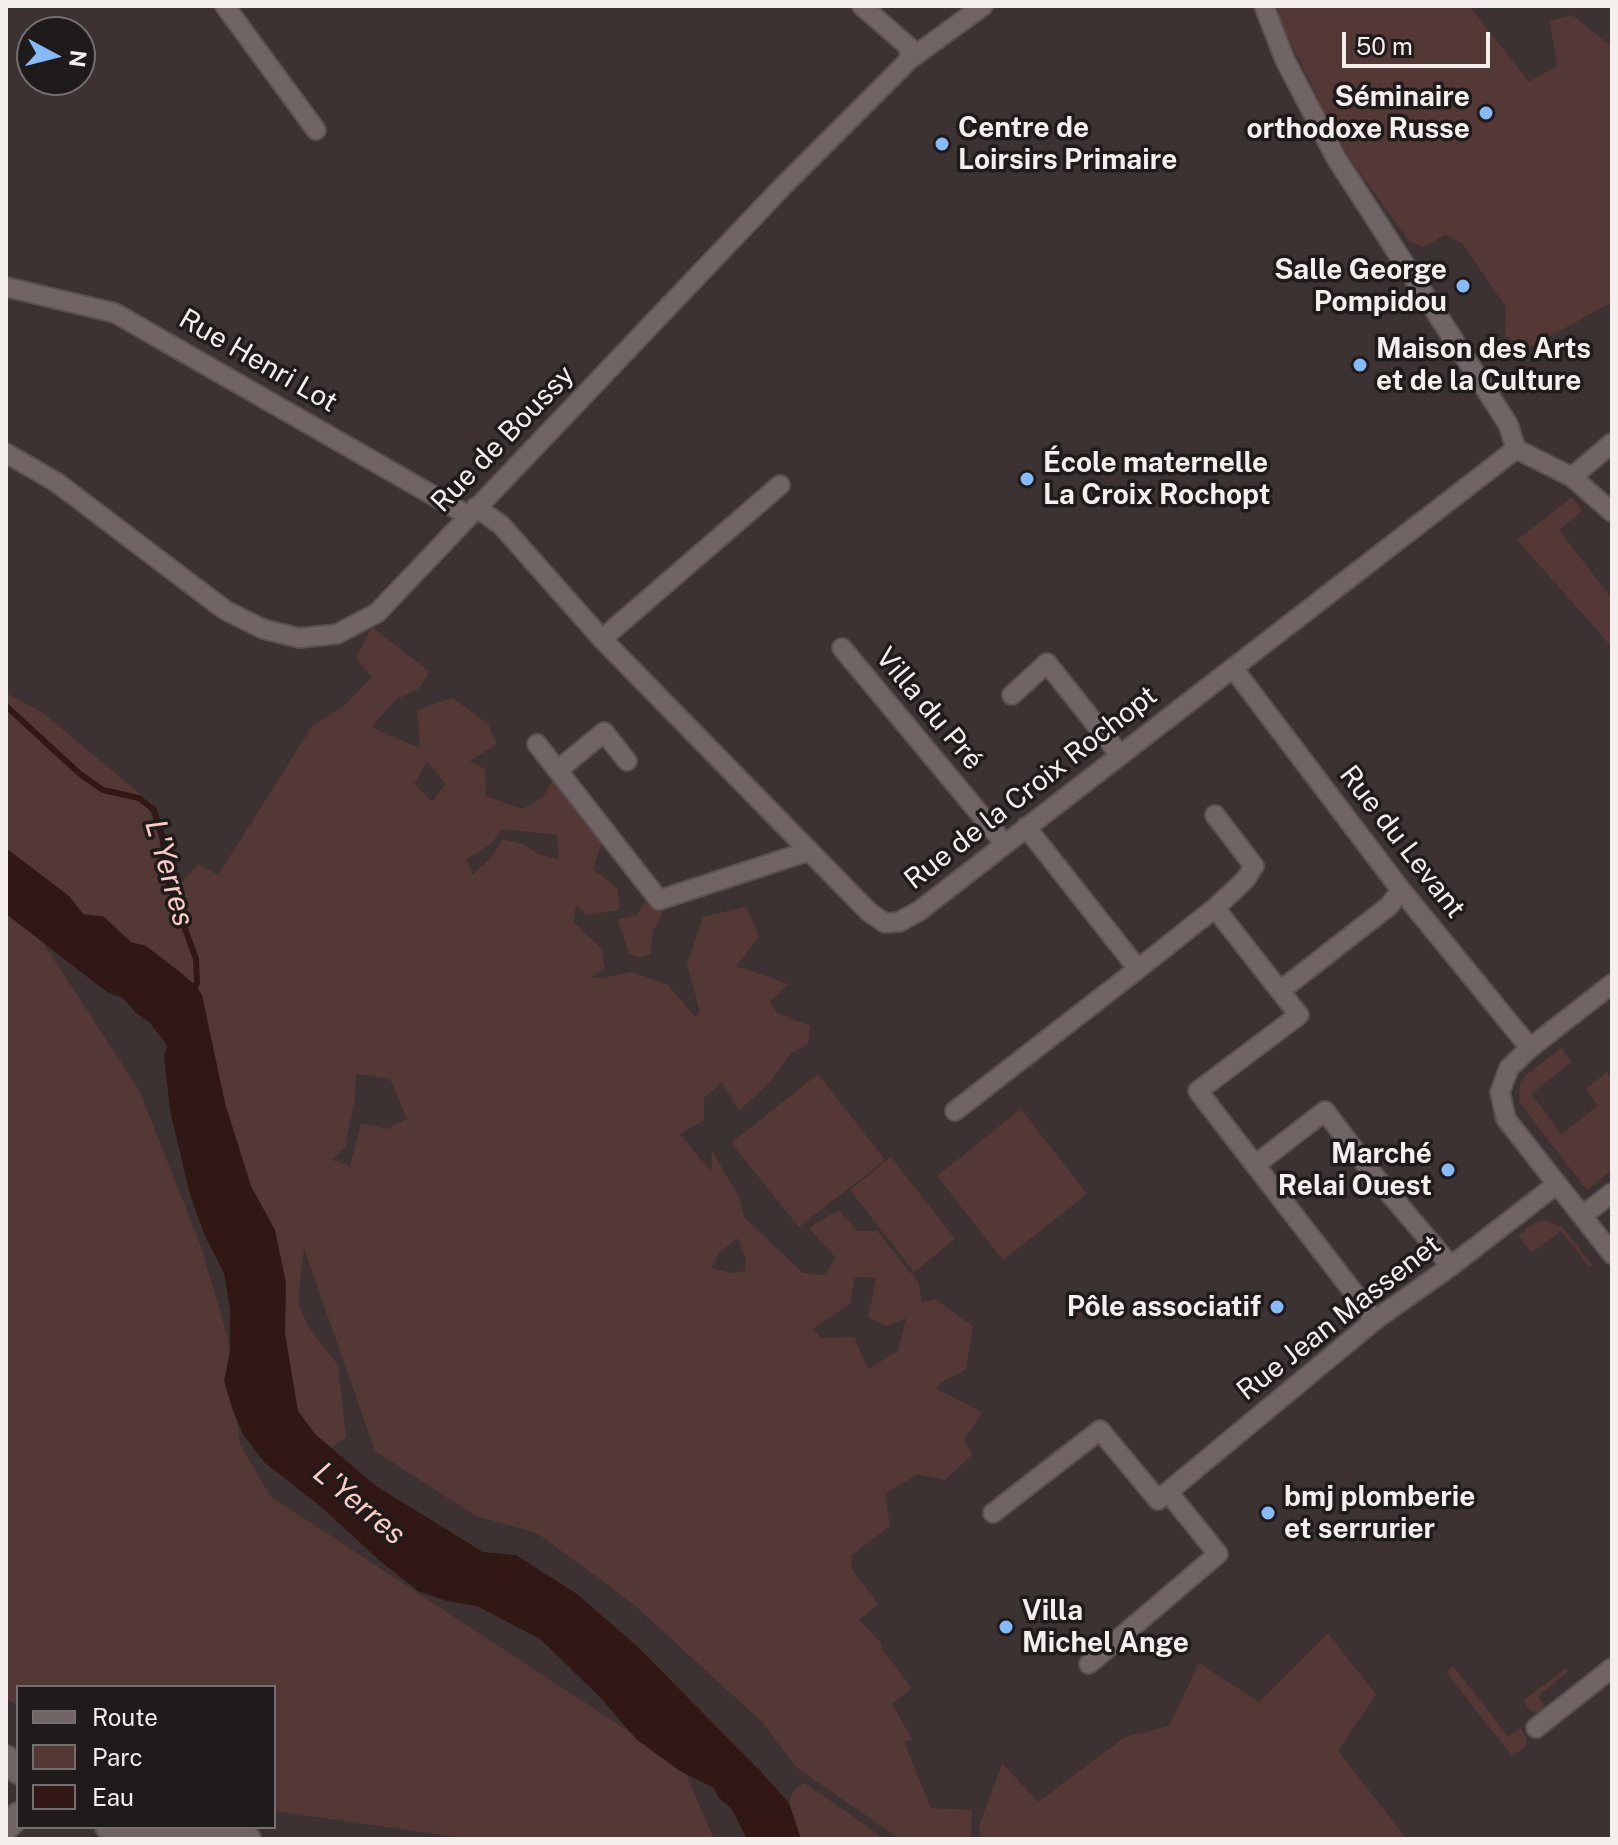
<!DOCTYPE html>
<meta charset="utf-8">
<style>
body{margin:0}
#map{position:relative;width:1618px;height:1845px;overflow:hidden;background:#3c3231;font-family:"Public Sans",sans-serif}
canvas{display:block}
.frame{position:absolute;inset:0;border:8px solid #f4eeed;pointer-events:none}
.legend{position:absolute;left:16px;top:1685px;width:260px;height:144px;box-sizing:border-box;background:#201b1b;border:2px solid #756f6f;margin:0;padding:10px 14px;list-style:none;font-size:24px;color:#f4eeed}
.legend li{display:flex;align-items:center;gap:16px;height:40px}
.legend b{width:40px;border:2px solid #756f6f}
.north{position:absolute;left:16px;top:16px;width:80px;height:80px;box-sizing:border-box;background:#201b1b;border:2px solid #756f6f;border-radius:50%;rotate:97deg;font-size:22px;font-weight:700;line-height:32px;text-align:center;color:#f4eeed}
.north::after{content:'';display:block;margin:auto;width:28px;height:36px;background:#85bbfb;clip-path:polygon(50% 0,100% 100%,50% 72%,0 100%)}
.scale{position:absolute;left:1342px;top:32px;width:148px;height:36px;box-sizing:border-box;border:4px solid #f4eeed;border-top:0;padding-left:10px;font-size:24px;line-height:28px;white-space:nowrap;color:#f4eeed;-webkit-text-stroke:6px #201b1b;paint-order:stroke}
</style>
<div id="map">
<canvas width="1618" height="1845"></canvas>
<div class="frame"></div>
<ul class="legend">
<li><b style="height:10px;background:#706564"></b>Route</li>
<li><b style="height:22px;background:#543835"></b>Parc</li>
<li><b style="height:22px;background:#321815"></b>Eau</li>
</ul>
<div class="north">N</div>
<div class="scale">50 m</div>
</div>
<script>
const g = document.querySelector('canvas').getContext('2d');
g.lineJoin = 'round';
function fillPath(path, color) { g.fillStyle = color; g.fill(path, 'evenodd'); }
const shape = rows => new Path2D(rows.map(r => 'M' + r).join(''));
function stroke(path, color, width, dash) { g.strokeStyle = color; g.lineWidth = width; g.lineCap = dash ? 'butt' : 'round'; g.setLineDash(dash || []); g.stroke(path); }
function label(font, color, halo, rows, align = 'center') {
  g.font = font + ' "Public Sans",sans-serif'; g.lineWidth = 7; g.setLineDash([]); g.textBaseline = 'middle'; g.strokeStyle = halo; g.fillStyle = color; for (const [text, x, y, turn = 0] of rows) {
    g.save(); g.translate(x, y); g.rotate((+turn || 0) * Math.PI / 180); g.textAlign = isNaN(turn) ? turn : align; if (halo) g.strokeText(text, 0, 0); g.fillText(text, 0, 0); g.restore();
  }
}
const green = shape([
 [1278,6,1469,6,1529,82,1557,66,1550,21,1572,15,1612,47,1612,302,1527,349,1505,336,1506,307,1462,243,1445,235,1423,247,1409,241,1333,135,1310,81,1280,22],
 [1572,497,1582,511,1559,530,1612,599,1612,647,1517,540],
 [372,627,430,672,417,690,397,699,371,727,420,748,417,710,453,698,488,724,497,744,470,761,485,769,486,796,523,809,544,796,555,774,609,820,593,869,618,889,619,910,587,915,576,905,573,922,601,948,605,969,590,977,603,978,631,972,668,985,695,1017,700,1012,687,964,703,917,746,907,759,937,736,966,788,984,770,1002,777,1013,810,1026,808,1044,791,1053,770,1082,739,1111,722,1082,704,1098,704,1120,680,1134,711,1172,712,1151,739,1197,744,1217,803,1273,824,1275,836,1258,809,1228,838,1210,858,1231,877,1231,918,1282,922,1302,935,1299,973,1326,966,1370,941,1382,936,1389,983,1412,964,1439,972,1455,945,1480,918,1474,885,1494,890,1526,852,1555,851,1569,879,1604,859,1620,881,1643,882,1649,912,1688,892,1704,912,1739,904,1742,931,1808,972,1810,971,1839,900,1839,796,1767,762,1722,632,1603,537,1533,476,1516,375,1451,304,1248,298,1301,308,1327,338,1365,346,1437,322,1455,294,1416,246,1217,239,1146,204,1077,91,914,53,910,6,873,6,693,43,713,145,798,169,868,182,882,198,864,218,875,313,725,344,706,372,677,356,658],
 [427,762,446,784,432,802,414,784],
 [502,829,557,835,559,860,538,854,525,845,503,839,492,857,472,875,467,859,491,844],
 [356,1074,390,1079,407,1119,387,1129,361,1123,350,1166,332,1160,345,1147,355,1099],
 [737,1238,746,1258,745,1271,731,1273,711,1268,719,1253],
 [855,1277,876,1278,868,1317,886,1326,906,1318,898,1351,868,1369,854,1337,821,1338,813,1329,850,1304],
 [6,886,139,1090,200,1244,227,1335,240,1444,270,1496,683,1767,714,1839,471,1839,274,1811,274,1687,18,1687,18,1706,6,1698],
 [644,902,663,912,653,931,651,954,640,958,629,954,618,920,637,915],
 [1561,1048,1572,1062,1531,1094,1561,1134,1598,1106,1586,1089,1607,1072,1612,1079,1612,1170,1587,1190,1519,1102,1520,1083,1526,1075],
 [818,1074,885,1160,799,1227,731,1143],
 [1021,1109,1087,1194,1003,1260,937,1176],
 [891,1157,955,1239,914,1272,850,1190],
 [1546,1220,1563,1228,1592,1265,1589,1267,1561,1231,1532,1253,1518,1236,1534,1223],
 [1328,1633,1376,1695,1338,1751,1407,1839,981,1839,979,1826,1002,1763,1038,1802,1125,1737,1169,1726,1199,1663,1259,1702],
 [1453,1666,1508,1736,1521,1728,1527,1739,1525,1747,1512,1756,1446,1672],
 [1566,1668,1569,1671,1538,1696,1547,1708,1538,1713,1531,1711,1523,1701],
 [805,1783,868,1827,884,1839,801,1839,789,1803,794,1789]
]);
const water = shape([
 [6,848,69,896,84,915,103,916,131,942,146,946,180,972,197,987,202,995,225,1103,251,1186,275,1230,286,1283,285,1333,298,1411,315,1434,376,1486,483,1552,516,1555,577,1594,638,1647,759,1770,789,1803,801,1839,747,1839,731,1808,718,1797,714,1788,680,1771,636,1739,601,1698,540,1639,477,1606,447,1601,418,1591,379,1560,320,1506,265,1463,244,1436,233,1411,224,1381,230,1352,230,1309,224,1273,205,1236,190,1195,170,1110,164,1056,167,1045,150,1023,136,1013,123,998,107,992,6,914]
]);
const stream = shape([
 [6,706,80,774,103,790,139,798,154,810,162,835,168,882,196,959,197,983,192,990]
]);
const minor = shape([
 [225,6,316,130],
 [862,6,909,47,910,59],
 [1264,6,1285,60,1336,158,1508,424,1516,449],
 [6,287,115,313,469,516],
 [1516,449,1572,477,1612,512],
 [6,453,56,482,225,610,263,629,299,638,337,634,377,613,786,183,910,59,983,6],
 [1572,477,1612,443],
 [476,507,501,525,602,639,869,912,885,923,899,922,919,911,1516,449],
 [602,639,780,485],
 [842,648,1005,844],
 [1233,668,1401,890,1530,1048],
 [1012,695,1047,663,1120,755],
 [537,744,659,900,809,851],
 [558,770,604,732,627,761],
 [1026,827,1138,969,1215,908,1280,991,1389,906,1401,890],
 [1215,908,1245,880,1254,866,1215,815],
 [1612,984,1530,1048,1509,1068,1500,1092,1506,1119,1612,1254],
 [1280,991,1299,1015,1198,1091,1375,1320],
 [955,1111,1138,969],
 [1255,1165,1325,1111,1372,1173,1451,1266],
 [1582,1216,1612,1193],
 [993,1513,1100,1430,1158,1500,1375,1320,1451,1266,1557,1184],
 [1089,1664,1218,1554,1168,1492],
 [1536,1728,1612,1668]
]);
const secondary = shape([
 [6,1758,18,1771],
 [108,1827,248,1839],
 [6,1828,18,1815]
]);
const markers = [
 [1486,113,8,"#85bbfb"],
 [942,144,8,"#85bbfb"],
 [1463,286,8,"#85bbfb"],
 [1360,365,8,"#85bbfb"],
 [1027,479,8,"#85bbfb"],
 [1448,1170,8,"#85bbfb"],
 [1277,1307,8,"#85bbfb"],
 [1268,1513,8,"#85bbfb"],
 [1006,1627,8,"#85bbfb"]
];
const poiNames = [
 ["Séminaire",1470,97,"right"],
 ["orthodoxe Russe",1470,129,"right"],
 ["Centre de",958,128],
 ["Loirsirs Primaire",958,160],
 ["Salle George",1447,270,"right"],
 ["Pompidou",1447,302,"right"],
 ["Maison des Arts",1376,349],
 ["et de la Culture",1376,381],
 ["École maternelle",1043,463],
 ["La Croix Rochopt",1043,495],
 ["Marché",1432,1154,"right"],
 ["Relai Ouest",1432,1186,"right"],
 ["Pôle associatif",1261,1307,"right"],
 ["bmj plomberie",1284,1497],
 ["et serrurier",1284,1529],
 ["Villa",1022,1611],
 ["Michel Ange",1022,1643]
];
const streetNames = [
 ["Rue Henri Lot",258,361,30],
 ["Rue de Boussy",503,439,-46],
 ["Villa du Pré",929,709,50],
 ["Rue de la Croix Rochopt",1031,788,-38],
 ["Rue du Levant",1402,842,52],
 ["Rue Jean Massenet",1339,1318,-38]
];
const waterNames = [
 ["L'Yerres",169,873,74],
 ["L'Yerres",359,1504,40]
];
fillPath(green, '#543835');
fillPath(water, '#321815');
stroke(stream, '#321815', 6);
stroke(minor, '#595150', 22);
stroke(secondary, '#595150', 28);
stroke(minor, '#706564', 18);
stroke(secondary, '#706564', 24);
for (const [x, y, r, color] of markers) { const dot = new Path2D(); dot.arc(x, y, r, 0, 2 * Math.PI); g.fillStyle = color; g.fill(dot); stroke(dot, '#201b1b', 3); }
label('bold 28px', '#f4eeed', '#201b1b', poiNames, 'left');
label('28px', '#f4eeed', '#201b1b', streetNames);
label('italic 30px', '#feccc5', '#201b1b', waterNames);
</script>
